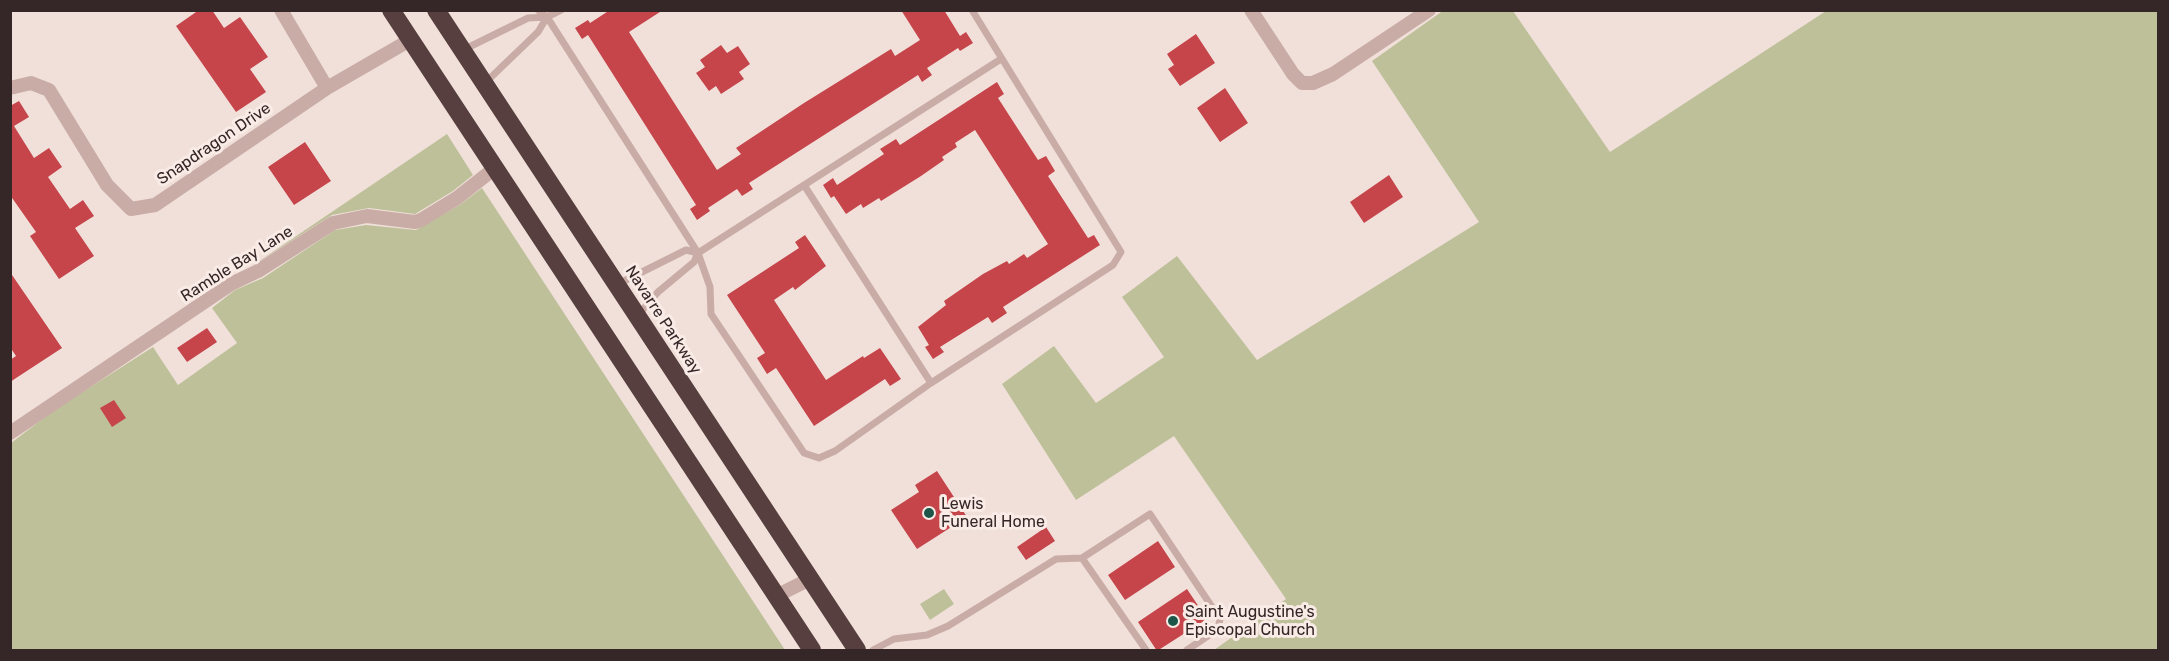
<!DOCTYPE html>
<style>
body{margin:0}
#map{position:relative;width:2169px;height:661px;overflow:hidden;background:#f1e0da;font-family:Rubik,sans-serif}
canvas{display:block}
.frame{position:absolute;inset:0;border:12px solid #352727;pointer-events:none}
</style>
<div id="map">
<canvas width="2169" height="661"></canvas>
<div class="frame"></div>
</div>
<script>
const g = document.querySelector('canvas').getContext('2d');
g.lineJoin = 'round';
function fillPath(path, color) { g.fillStyle = color; g.fill(path, 'evenodd'); }
const shape = rows => new Path2D(rows.map(r => 'M' + r).join(''));
function stroke(path, color, width, dash) { g.strokeStyle = color; g.lineWidth = width; g.lineCap = dash ? 'butt' : 'round'; g.setLineDash(dash || []); g.stroke(path); }
function label(font, color, halo, rows, align = 'center') {
  g.font = font + ' Rubik,sans-serif'; g.lineWidth = 6; g.setLineDash([]); g.textBaseline = 'middle'; g.strokeStyle = halo; g.fillStyle = color; for (const [text, x, y, turn = 0] of rows) {
    g.save(); g.translate(x, y); g.rotate((+turn || 0) * Math.PI / 180); g.textAlign = isNaN(turn) ? turn : align; if (halo) g.strokeText(text, 0, 0); g.fillText(text, 0, 0); g.restore();
  }
}
const green = shape([
 [1444,10,1513,11,1610,152,1826,11,2158,11,2158,650,1214,650,1286,599,1174,436,1076,500,1002,384,1054,346,1096,403,1164,357,1122,297,1177,256,1257,360,1479,222,1372,61],
 [447,134,473,175,453,191,415,214,369,208,332,215,252,266],
 [482,188,785,650,11,650,11,443,53,411,153,347,178,385,237,343,212,308,235,290,263,278,335,230,366,225,416,230,461,204],
 [944,589,954,604,930,620,920,604]
]);
const building = shape([
 [199,10,212,10,224,28,240,17,268,57,250,69,266,92,236,112,176,26],
 [610,10,663,10,629,32,717,170,741,154,736,148,804,103,891,49,895,56,920,40,901,10,944,10,960,36,966,32,973,43,960,51,958,48,927,68,932,75,922,82,918,75,749,183,753,189,742,196,737,189,708,208,710,211,697,220,690,209,696,205,588,35,582,39,575,28,588,20,590,23],
 [1196,34,1215,63,1180,86,1168,69,1174,65,1167,54],
 [721,45,727,53,738,46,750,64,739,72,744,79,721,94,716,86,709,91,696,73,705,67,700,60],
 [997,82,1004,94,998,98,1038,160,1046,156,1055,171,1048,176,1088,238,1094,235,1100,245,1003,307,1007,313,992,323,988,317,940,347,944,352,933,359,925,347,929,345,918,327,946,305,944,301,983,274,1007,261,1009,264,1024,254,1027,258,1048,244,975,130,955,143,957,147,942,157,944,160,921,176,881,201,879,198,863,208,861,204,846,214,834,196,831,198,823,185,833,178,837,185,884,154,880,149,896,139,900,145],
 [1225,88,1248,123,1220,142,1197,108],
 [19,101,29,117,14,126,34,158,49,148,62,167,48,177,70,209,83,200,94,216,75,228,94,256,59,279,30,236,36,232,10,195,10,106],
 [305,142,331,181,294,205,268,167],
 [1389,175,1403,197,1364,223,1350,202],
 [805,235,826,266,795,290,793,287,774,300,826,380,863,356,864,358,880,348,901,379,890,386,885,379,814,426,776,368,767,374,757,358,765,353,727,295,799,248,795,242],
 [10,272,62,348,10,382,10,360,16,356,10,347],
 [207,328,217,342,187,362,177,348],
 [114,400,126,418,112,427,100,408],
 [937,471,967,517,917,549,891,510,919,492,915,485],
 [1046,527,1055,541,1026,560,1017,547],
 [1158,541,1175,567,1125,600,1108,575],
 [1187,589,1207,619,1157,651,1138,622]
]);
const lane = shape([
 [538,10,547,17,698,253,710,287,711,314,804,453,819,458,835,451,931,383],
 [547,17,561,10],
 [463,50,528,18,547,17,538,32,486,82],
 [804,185,931,383,1113,265,1121,252,972,10],
 [698,253,1001,59],
 [618,284,686,250,698,253,694,262,658,292,639,314],
 [1082,558,1146,650],
 [873,650,894,639,927,635,948,626,1056,559,1082,558,1150,514,1220,619,1218,629,1187,650]
]);
const street = shape([
 [281,10,327,88],
 [1251,10,1293,74,1302,83,1313,83,1333,74,1429,10],
 [10,88,31,83,49,90,107,185,131,209,155,205,327,88,410,40],
 [10,433,231,284,258,271,333,223,367,216,415,222,421,220,457,198,495,168],
 [776,596,810,579]
]);
const highway = shape([
 [391,10,812,650],
 [436,10,857,650]
]);
const markers = [
 [929,513,6,"#1d5649"],
 [1173,621,6,"#1d5649"]
];
const streetNames = [
 ["Snapdragon Drive",214,144,-34],
 ["Ramble Bay Lane",237,264,-32],
 ["Navarre Parkway",663,320,57]
];
const poiNames = [
 ["Lewis",941,504],
 ["Funeral Home",941,522],
 ["Saint Augustine's",1185,612],
 ["Episcopal Church",1185,630]
];
fillPath(green, '#bec09a');
fillPath(building, '#c5454b');
stroke(lane, '#c9aca6', 7);
stroke(street, '#c9aca6', 14);
stroke(highway, '#563f3e', 18);
for (const [x, y, r, color] of markers) { const dot = new Path2D(); dot.arc(x, y, r, 0, 2 * Math.PI); g.fillStyle = color; g.fill(dot); stroke(dot, '#f9ebe6', 2); }
label('16px', '#352727', '#f9ebe6', streetNames);
label('16px', '#352727', '#f9ebe6', poiNames, 'left');
</script>
